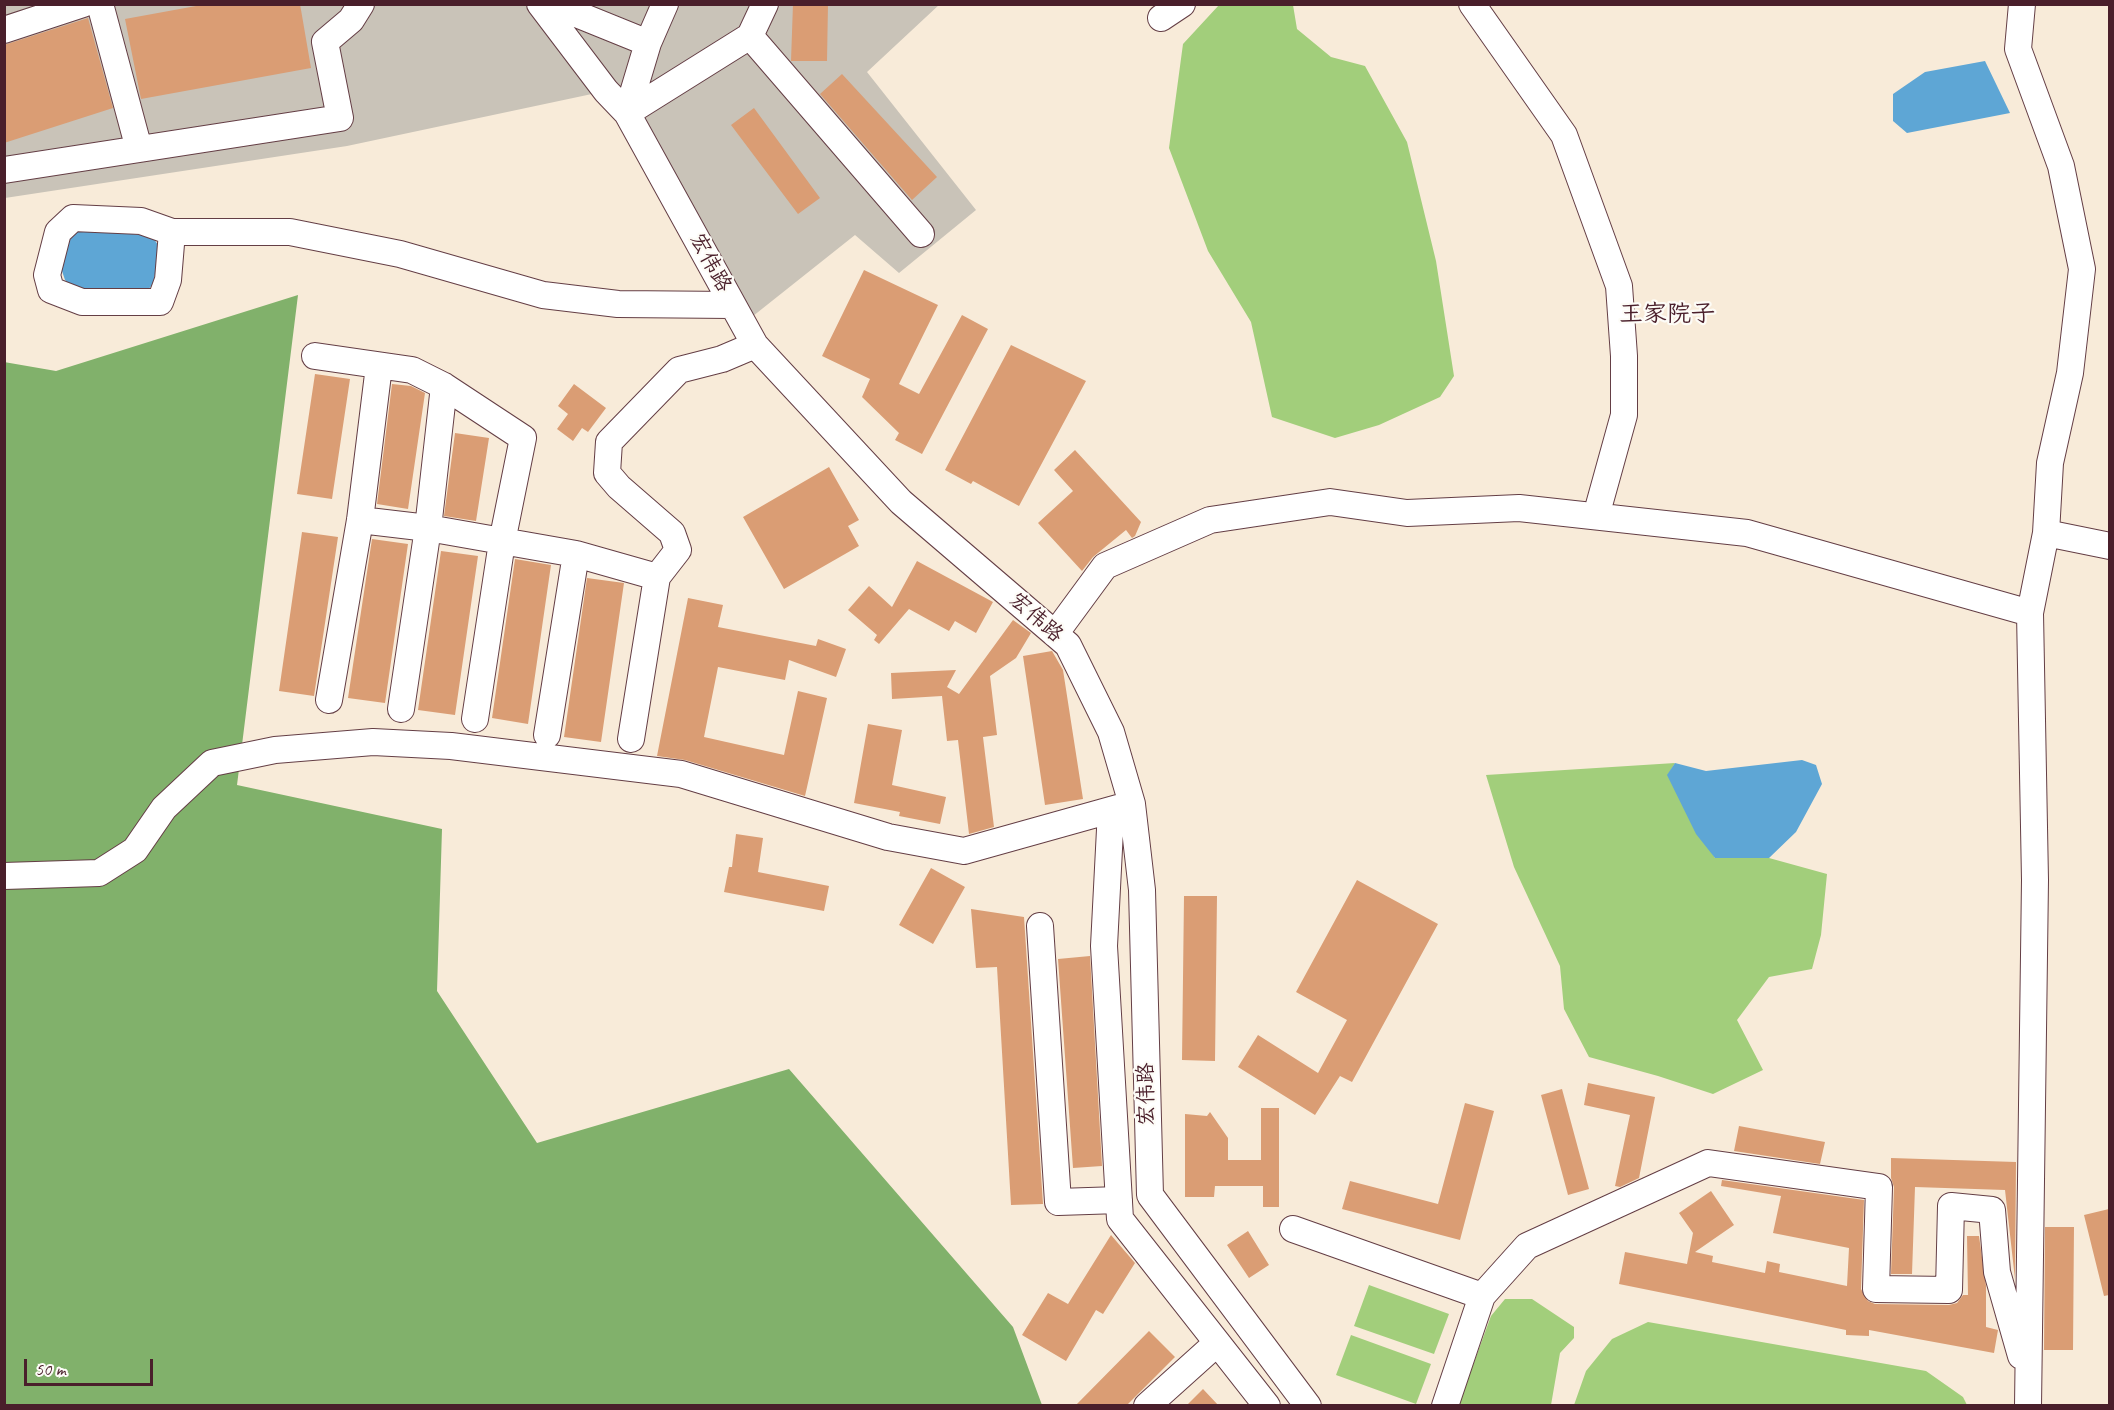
<!DOCTYPE html>
<meta charset="utf-8">
<style>
body{margin:0}
#map{position:relative;width:2114px;height:1410px;overflow:hidden;background:#f8ebd9;font-family:Caveat,sans-serif}
canvas{display:block}
.frame{position:absolute;inset:0;border:6px solid #4a1f2b;pointer-events:none}
.scale{position:absolute;left:24px;top:1359px;width:129px;height:27px;box-sizing:border-box;border:3px solid #4a1f2b;border-top:0;padding-left:8px;font-size:18px;line-height:21px;white-space:nowrap;color:#4a1f2b;-webkit-text-stroke:4px #fdfcf7;paint-order:stroke}
</style>
<div id="map">
<canvas width="2114" height="1410"></canvas>
<div class="frame"></div>
<div class="scale">50 m</div>
</div>
<script>
const g = document.querySelector('canvas').getContext('2d');
g.lineJoin = 'round';
function fillPath(path, color) { g.fillStyle = color; g.fill(path, 'evenodd'); }
const shape = rows => new Path2D(rows.map(r => 'M' + r).join(''));
function stroke(path, color, width, dash) { g.strokeStyle = color; g.lineWidth = width; g.lineCap = dash ? 'butt' : 'round'; g.setLineDash(dash || []); g.stroke(path); }
function label(font, color, halo, rows, align = 'center') {
  g.font = font + ' Caveat,"LXGW WenKai TC",sans-serif'; g.lineWidth = 4.5; g.setLineDash([]); g.textBaseline = 'middle'; g.strokeStyle = halo; g.fillStyle = color; for (const [text, x, y, turn = 0] of rows) {
    g.save(); g.translate(x, y); g.rotate((+turn || 0) * Math.PI / 180); g.textAlign = isNaN(turn) ? turn : align; if (halo) g.strokeText(text, 0, 0); g.fillText(text, 0, 0); g.restore();
  }
}
const industrial = shape([
 [940,4,867,72,976,210,899,273,855,235,743,324,606,91,347,146,5,198,5,5]
]);
const green = shape([
 [1219,5,1293,5,1297,29,1331,57,1365,66,1407,142,1436,261,1454,376,1440,397,1379,425,1335,438,1272,417,1251,322,1208,251,1169,148,1183,44],
 [1675,763,1668,775,1715,858,1769,858,1827,874,1821,935,1812,969,1769,977,1737,1020,1763,1070,1713,1094,1658,1076,1589,1057,1564,1009,1560,966,1514,867,1486,775],
 [1369,1285,1449,1314,1434,1354,1354,1326],
 [1505,1299,1532,1299,1574,1327,1574,1338,1560,1353,1551,1405,1458,1406,1491,1316],
 [1648,1322,1926,1371,1963,1397,1967,1405,1574,1405,1586,1371,1612,1339],
 [1351,1335,1431,1364,1416,1404,1336,1375]
]);
const forest = shape([
 [298,295,237,785,442,829,437,991,537,1143,789,1069,1013,1327,1042,1405,5,1405,4,362,56,371]
]);
const water = shape([
 [1985,61,2010,113,1907,133,1893,121,1893,94,1925,72],
 [75,228,152,236,160,248,153,284,146,292,74,288,65,280,61,268,67,234],
 [1802,760,1816,765,1822,784,1796,832,1769,858,1715,858,1696,834,1667,775,1675,763,1706,771]
]);
const building = shape([
 [207,4,300,4,311,68,141,99,125,19],
 [793,4,828,4,827,61,791,61],
 [88,18,113,108,4,143,4,45],
 [842,74,937,177,912,200,820,94],
 [754,108,820,198,798,214,731,125],
 [864,270,938,305,899,384,919,394,962,315,988,329,922,454,895,440,899,433,862,397,870,379,822,356],
 [1011,345,1086,381,1019,506,973,481,971,484,945,470],
 [315,374,350,379,332,499,297,494],
 [392,384,411,386,425,393,408,509,377,504],
 [574,384,606,408,588,432,582,428,573,441,557,429,568,414,558,406],
 [455,433,489,438,476,521,444,516],
 [1075,450,1141,522,1135,536,1132,538,1126,530,1093,557,1082,571,1038,523,1073,491,1054,470],
 [829,467,859,520,848,526,859,546,784,589,743,517],
 [302,532,338,537,314,696,279,691],
 [372,539,408,544,385,703,348,698],
 [441,551,478,556,455,715,418,710],
 [515,559,551,565,528,724,492,718],
 [917,561,993,602,976,633,955,621,949,631,909,609,879,644,874,640,877,635,848,610,869,586,892,607],
 [587,578,624,583,601,742,564,737],
 [688,598,723,605,718,627,816,646,818,639,846,649,836,677,789,660,785,680,718,667,704,737,784,755,798,691,827,698,805,796,685,760,657,756],
 [1013,620,1031,633,1016,658,990,676,997,735,983,737,994,827,969,834,958,740,947,741,942,696,892,699,891,673,956,670,947,687,959,694],
 [1052,651,1063,670,1083,799,1045,805,1023,656],
 [868,724,902,730,892,785,946,797,940,824,899,816,900,812,854,803],
 [736,834,763,838,758,872,829,886,824,911,724,892,729,867,732,867],
 [931,868,965,887,933,944,899,925],
 [1357,880,1438,924,1352,1082,1340,1076,1315,1115,1238,1067,1258,1035,1318,1073,1347,1020,1296,992],
 [1184,896,1217,896,1215,1061,1182,1060],
 [971,909,1024,917,1043,1204,1011,1205,997,967,976,968],
 [1090,956,1102,1166,1073,1168,1058,959],
 [1588,1083,1655,1097,1639,1178,1620,1187,1615,1186,1630,1115,1584,1105],
 [1562,1089,1589,1189,1568,1195,1541,1095],
 [1465,1103,1494,1111,1460,1240,1342,1209,1350,1181,1438,1204],
 [1261,1108,1279,1108,1279,1207,1263,1207,1263,1186,1215,1186,1214,1197,1185,1197,1185,1114,1207,1116,1210,1112,1228,1138,1228,1160,1261,1160],
 [1739,1126,1825,1142,1820,1164,1734,1151],
 [1891,1158,2016,1162,2015,1279,2005,1190,1915,1187,1912,1274,1891,1274,1894,1187,1891,1178],
 [1722,1180,1864,1200,1861,1289,1868,1301,1875,1304,1949,1305,1957,1303,1963,1295,1968,1295,1967,1236,1979,1236,1986,1286,1986,1327,1998,1330,1994,1353,1869,1330,1869,1336,1846,1335,1846,1330,1619,1284,1625,1252,1687,1264,1693,1233,1679,1213,1711,1191,1734,1225,1695,1252,1713,1256,1712,1262,1765,1273,1767,1261,1780,1264,1779,1272,1847,1286,1849,1248,1773,1233,1781,1196,1721,1186],
 [2109,1209,2109,1295,2104,1296,2084,1215],
 [2045,1227,2074,1227,2073,1350,2044,1350],
 [1248,1231,1269,1265,1249,1278,1227,1245],
 [1111,1235,1135,1263,1103,1314,1096,1310,1066,1361,1022,1335,1048,1293,1068,1304],
 [1149,1331,1175,1357,1126,1406,1075,1406],
 [1203,1389,1219,1406,1186,1406]
]);
const minor = shape([
 [100,4,139,149],
 [540,4,606,91,627,113,755,345,901,502,1068,645,1111,732,1132,804,1142,890,1150,1195,1308,1406],
 [1472,4,1564,135,1619,286,1624,356,1624,415,1596,516],
 [2022,4,2018,49,2061,166,2082,269,2070,373,2050,463,2046,533,2030,613,2035,880,2028,1406],
 [569,11,648,43,665,4],
 [1161,18,1182,4],
 [4,30,83,4],
 [750,36,921,234],
 [627,113,750,36,765,4],
 [627,113,648,43],
 [4,170,340,118,325,42,351,20,361,4],
 [172,232,168,280,160,302,82,302,51,290,47,275,58,232,73,218,141,221,172,232,290,232,400,254,543,295,618,304,732,305],
 [315,356,412,370,444,386,523,438,502,542,475,719],
 [360,520,428,528,576,554,657,577],
 [2046,533,2110,546],
 [1055,634,1105,566,1210,520,1330,502,1407,513,1519,508,1747,533,2030,613],
 [329,700,360,520,379,366],
 [401,709,428,528,444,386],
 [547,735,576,554],
 [631,739,657,577,678,550,672,533,619,487,607,473,609,442,679,370,722,359,755,345],
 [1111,810,1104,946,1120,1219,1267,1406],
 [4,876,99,873,135,850,164,808,212,763,275,750,373,742,451,746,681,774,888,837,964,851,1132,804],
 [1040,926,1058,1202,1119,1200],
 [1293,1229,1482,1296,1445,1406],
 [1482,1296,1527,1246,1708,1163,1879,1187,1876,1289,1949,1290,1951,1206,1992,1210,1997,1272,2021,1356],
 [1147,1406,1217,1343]
]);
const streetNames = [
 ["宏伟路",710,263,61],
 ["宏伟路",1036,618,41],
 ["宏伟路",1147,1094,-91]
];
const quarterNames = [
 ["王家院子",1667,315]
];
fillPath(industrial, '#c9c3b8');
fillPath(green, '#a2ce7b');
fillPath(forest, '#81b16b');
fillPath(water, '#5ea6d5');
fillPath(building, '#da9d74');
stroke(minor, '#643e45', 28);
stroke(minor, '#fff', 26);
label('21px', '#4a1f2b', '#fdfcf7', streetNames);
label('24px', '#4a1f2b', '#fdfcf7', quarterNames);
</script>
